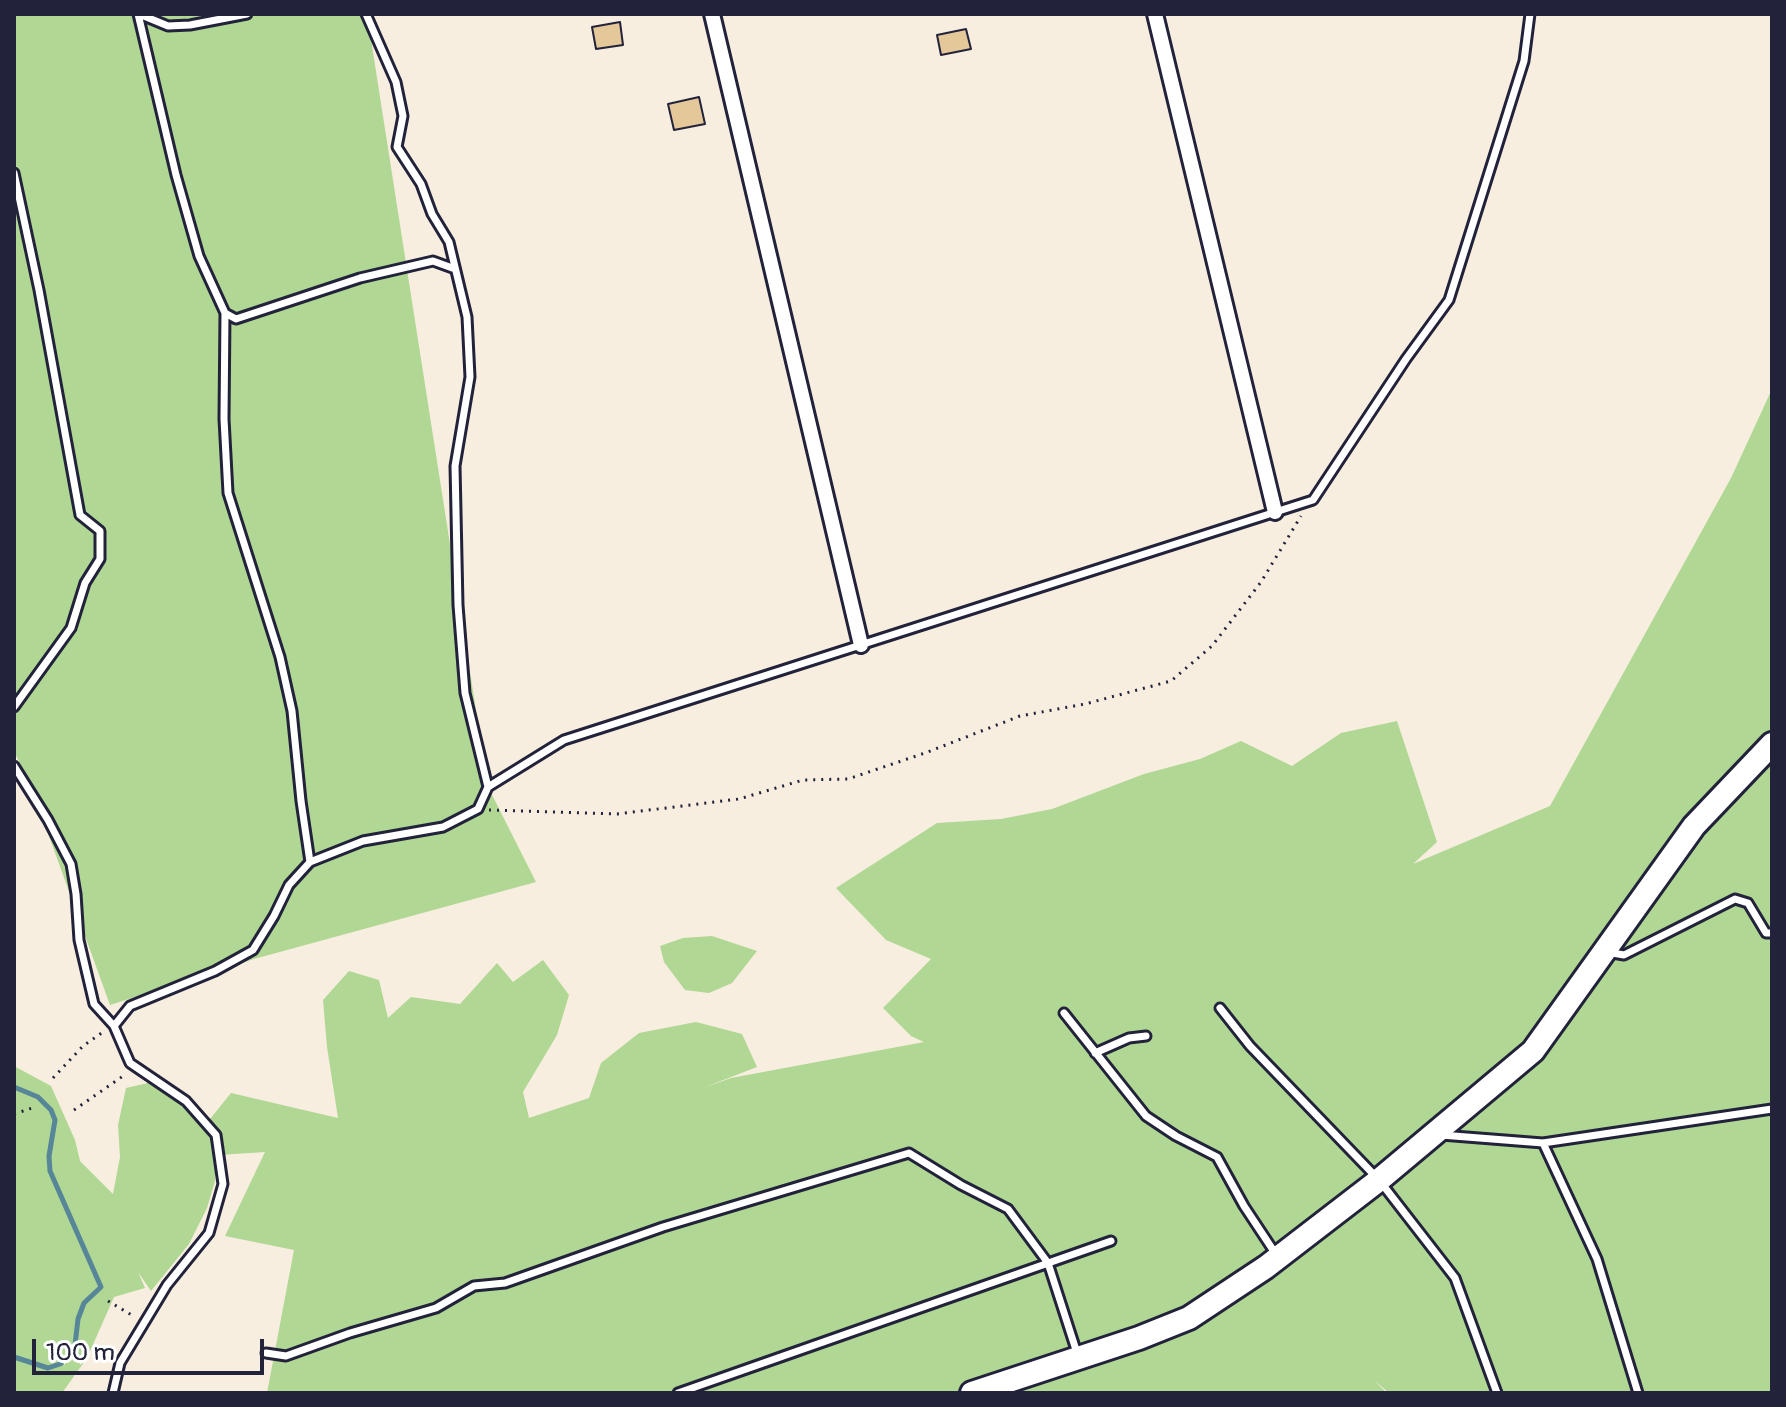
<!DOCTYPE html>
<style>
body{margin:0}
#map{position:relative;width:1786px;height:1407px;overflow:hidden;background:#f7eee0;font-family:Pangolin,sans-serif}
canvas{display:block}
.frame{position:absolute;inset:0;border:16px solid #22223b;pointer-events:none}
.scale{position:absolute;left:32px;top:1339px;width:232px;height:36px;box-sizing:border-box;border:4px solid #22223b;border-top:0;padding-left:10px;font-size:24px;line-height:28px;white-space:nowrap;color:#22223b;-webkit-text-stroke:6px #fff;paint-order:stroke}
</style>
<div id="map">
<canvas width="1786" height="1407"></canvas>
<div class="frame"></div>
<div class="scale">100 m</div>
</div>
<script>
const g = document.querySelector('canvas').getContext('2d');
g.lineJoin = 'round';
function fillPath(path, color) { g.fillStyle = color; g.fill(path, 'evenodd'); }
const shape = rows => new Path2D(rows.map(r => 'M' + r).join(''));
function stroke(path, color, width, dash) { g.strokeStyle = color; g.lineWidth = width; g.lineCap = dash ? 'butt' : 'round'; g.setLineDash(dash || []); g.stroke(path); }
const green = shape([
 [14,14,367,14,488,787,536,882,254,959,110,1005,32,789,14,751],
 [1772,389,1772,1393,1389,1393,1374,1380,1387,1393,267,1393,294,1250,225,1236,265,1152,219,1155,215,1147,215,1181,207,1208,189,1244,151,1291,138,1272,145,1288,114,1297,87,1358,62,1393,14,1393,14,1066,51,1086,75,1140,80,1161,113,1194,120,1157,118,1125,126,1088,157,1081,212,1132,210,1119,231,1093,338,1118,327,1047,323,1000,349,971,379,980,388,1018,411,997,460,1004,497,963,513,982,543,960,569,995,557,1035,523,1092,529,1118,589,1098,601,1063,639,1033,696,1022,742,1034,757,1067,700,1089,731,1078,924,1042,911,1036,883,1008,931,959,886,940,836,888,937,823,1001,819,1052,809,1144,774,1200,759,1241,741,1292,766,1341,733,1397,721,1437,842,1413,864,1550,806,1731,478],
 [712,936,757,951,732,983,709,993,685,990,664,962,660,946,683,938]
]);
const stream = shape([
 [14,1087,38,1097,51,1110,55,1120,49,1156,50,1171,101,1287,84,1303,78,1319,75,1345,69,1357,60,1364,48,1368,14,1357]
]);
const building = shape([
 [620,22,623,45,596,49,592,27,620,22],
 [966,29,971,49,941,55,937,35,966,29],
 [699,97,705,124,674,130,668,104,699,97]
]);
const path = shape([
 [489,810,617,814,739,799,803,780,848,779,925,753,1020,716,1085,704,1171,681,1212,646,1261,582,1301,516],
 [53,1078,83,1046,103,1032],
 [74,1110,126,1074],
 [14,1114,35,1107],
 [108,1301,135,1317]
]);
const lane = shape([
 [138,14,176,175,199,256,225,313,236,319,360,278,433,261,455,269],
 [139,14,168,26,190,25,247,14],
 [14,173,39,290,80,515,100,531,100,559,85,583,71,628,14,707],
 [225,313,224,419,228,493,280,657,292,711,301,801,310,862],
 [14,766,48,820,71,864,76,894,79,940,94,1004,114,1026,130,1063,186,1101,216,1135,223,1184,209,1233,167,1285,120,1363,113,1393],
 [488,787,564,740,1313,500,1406,359,1449,300,1524,61,1530,14],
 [1607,952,1624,955,1735,899,1748,903,1766,933,1772,933],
 [1220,1008,1250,1046,1379,1180,1455,1278,1497,1393],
 [1064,1013,1146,1116,1176,1136,1217,1157,1244,1206,1277,1256],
 [114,1026,130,1006,215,971,253,950,274,916,289,885,310,862,363,841,443,827,478,809,488,787,465,693,458,605,455,466,470,377,467,317,449,242,432,214,421,184,397,147,403,116,396,82,366,14],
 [1095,1053,1129,1038,1146,1036],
 [1441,1135,1543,1143,1772,1109],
 [1543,1143,1597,1259,1638,1393],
 [266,1353,286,1356,350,1333,436,1308,474,1286,505,1283,663,1227,909,1153,961,1185,1008,1209,1048,1263,1077,1353],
 [678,1393,1111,1241]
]);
const street = shape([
 [712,14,861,645],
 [1155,14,1275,512]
]);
const secondary = shape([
 [972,1393,1139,1338,1189,1318,1266,1267,1379,1180,1533,1051,1694,826,1772,744]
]);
fillPath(green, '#b0d793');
stroke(stream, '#578699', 5);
fillPath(building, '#e5c899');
stroke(building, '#22223b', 2);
stroke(lane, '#22223b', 13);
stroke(street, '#22223b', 20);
stroke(secondary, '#22223b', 28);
stroke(path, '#22223b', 3, [2, 6]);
stroke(lane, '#fff', 7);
stroke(street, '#fff', 14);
stroke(secondary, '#fff', 22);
</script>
